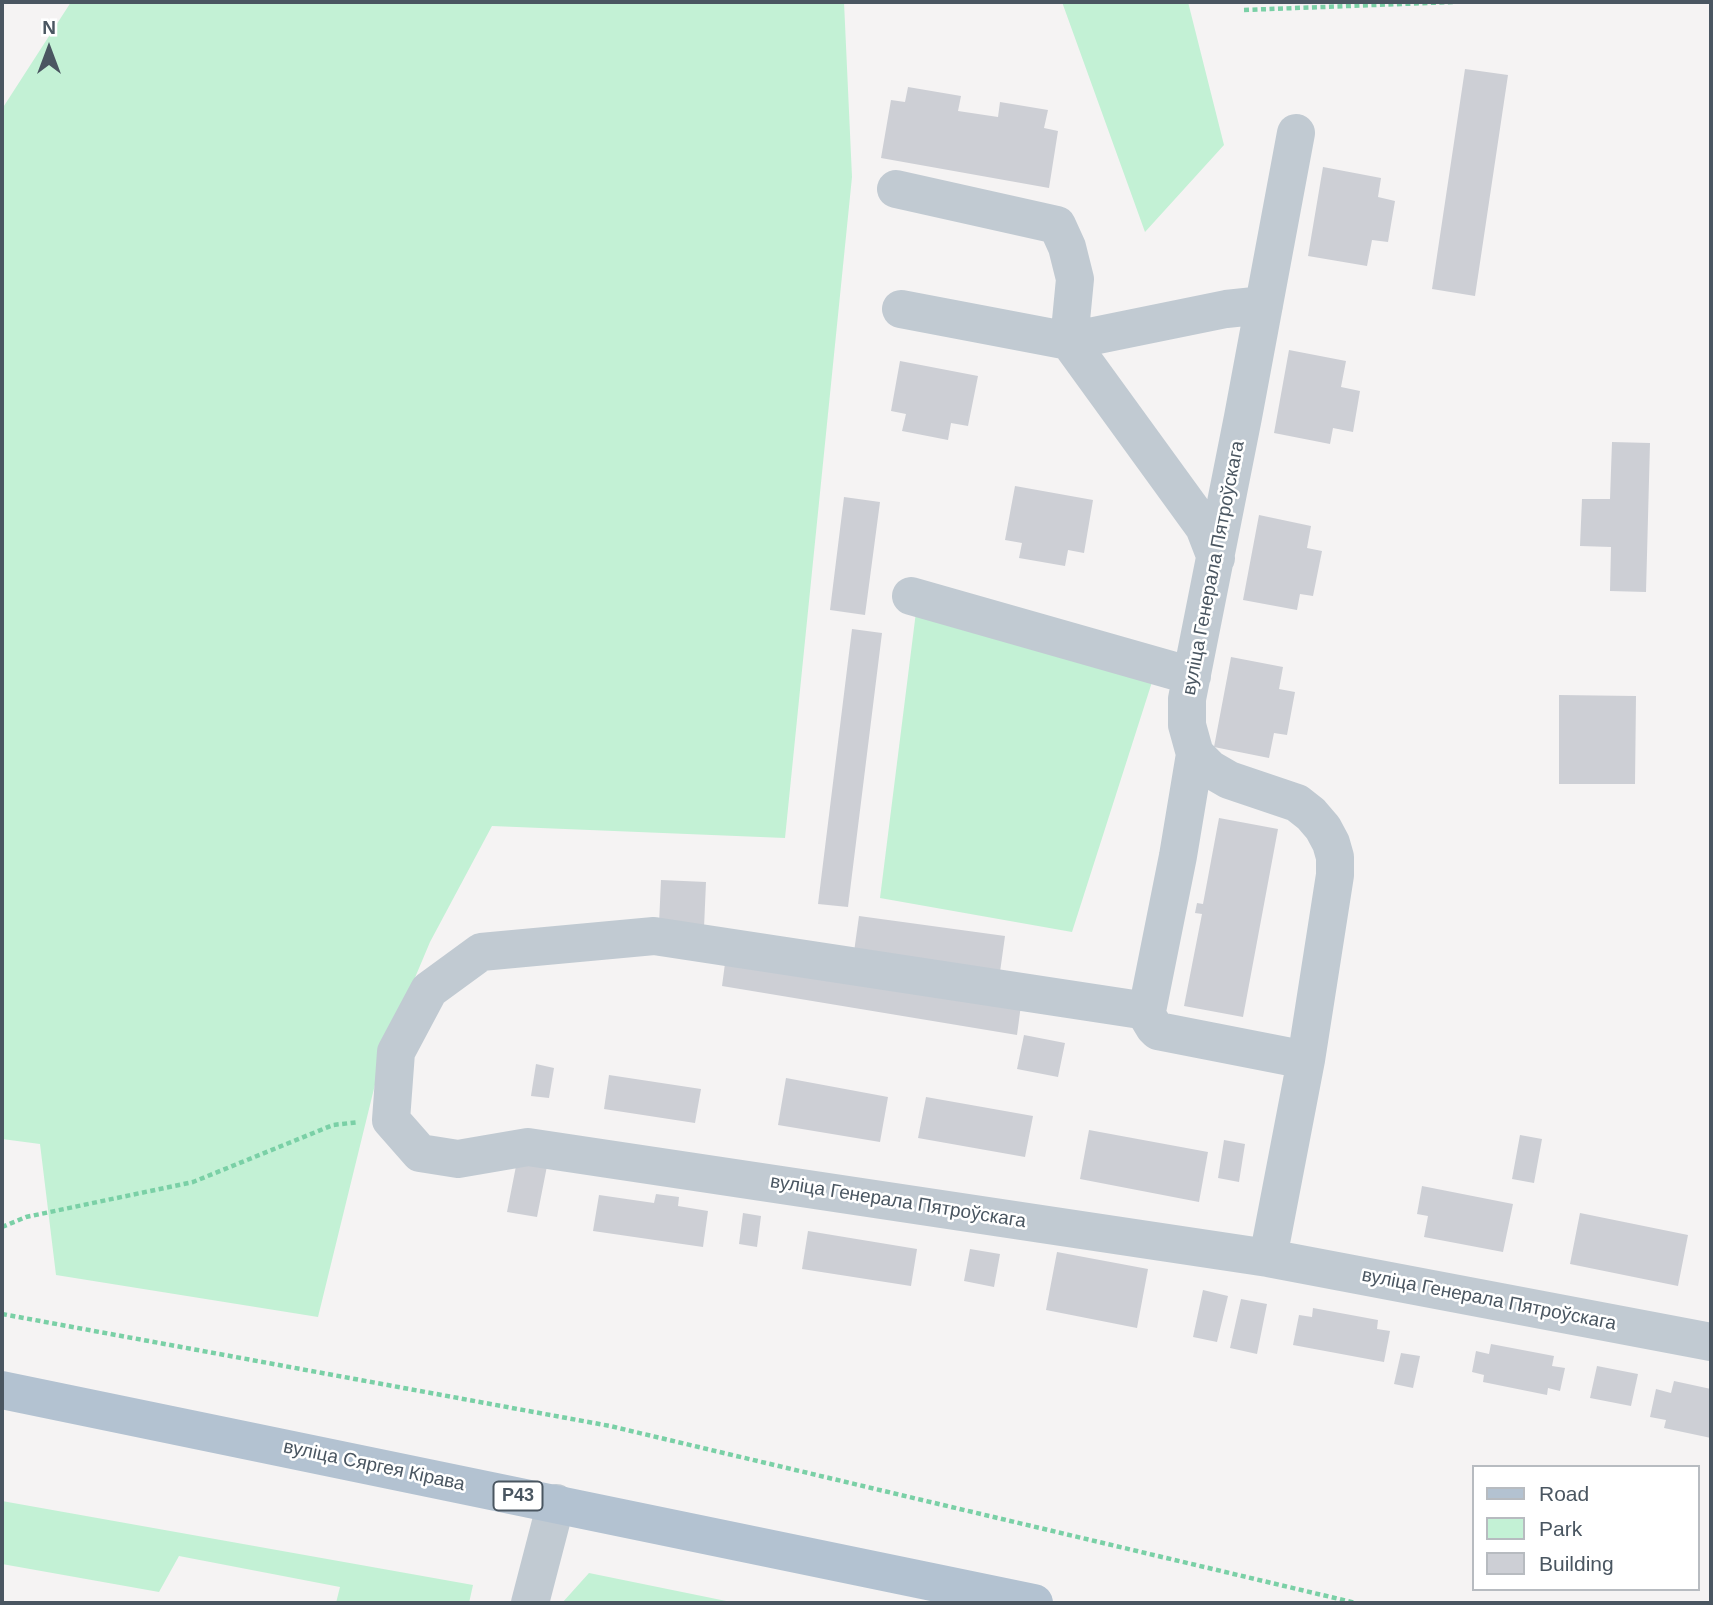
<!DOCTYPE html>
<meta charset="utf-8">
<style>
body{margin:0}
#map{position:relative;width:1713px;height:1605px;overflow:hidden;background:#f5f3f3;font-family:Arial,sans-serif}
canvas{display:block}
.frame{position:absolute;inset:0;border:4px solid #4a5661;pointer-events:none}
.legend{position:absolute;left:1472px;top:1465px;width:228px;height:126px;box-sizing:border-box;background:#fff;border:2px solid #b7bbc0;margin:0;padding:9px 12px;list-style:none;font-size:21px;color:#4a5661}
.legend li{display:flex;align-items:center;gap:14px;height:35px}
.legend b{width:35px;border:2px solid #b7bbc0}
.north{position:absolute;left:14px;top:14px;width:70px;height:70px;-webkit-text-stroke:5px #fff;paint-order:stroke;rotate:0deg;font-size:19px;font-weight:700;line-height:28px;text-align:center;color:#4a5661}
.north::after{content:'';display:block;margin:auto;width:24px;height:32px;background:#4a5661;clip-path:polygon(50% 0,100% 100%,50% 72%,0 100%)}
</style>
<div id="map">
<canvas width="1713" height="1605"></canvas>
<div class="frame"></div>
<ul class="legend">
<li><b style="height:9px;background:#b3c2d1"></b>Road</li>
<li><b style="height:19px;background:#c3f1d5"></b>Park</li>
<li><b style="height:19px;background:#cdcfd5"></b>Building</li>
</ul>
<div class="north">N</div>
</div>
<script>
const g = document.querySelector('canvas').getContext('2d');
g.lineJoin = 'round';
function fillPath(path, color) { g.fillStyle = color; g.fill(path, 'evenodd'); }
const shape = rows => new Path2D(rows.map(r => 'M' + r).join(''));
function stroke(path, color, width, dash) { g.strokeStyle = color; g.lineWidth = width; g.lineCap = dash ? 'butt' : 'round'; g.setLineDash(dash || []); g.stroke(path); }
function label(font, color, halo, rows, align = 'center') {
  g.font = font + ' Arial,sans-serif'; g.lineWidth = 5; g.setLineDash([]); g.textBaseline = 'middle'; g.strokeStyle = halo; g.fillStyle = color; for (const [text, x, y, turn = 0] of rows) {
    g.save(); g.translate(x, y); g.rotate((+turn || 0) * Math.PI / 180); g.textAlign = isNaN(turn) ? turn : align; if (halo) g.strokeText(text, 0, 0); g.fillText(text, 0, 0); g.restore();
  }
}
const green = shape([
 [71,2,844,2,852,177,785,838,492,826,430,942,382,1056,318,1317,56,1275,40,1144,2,1139,2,109],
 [1062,2,1188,2,1224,145,1145,232],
 [916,612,1152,682,1072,932,880,898],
 [2,1501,473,1585,469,1603,336,1603,340,1587,179,1556,159,1592,2,1564],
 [589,1573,736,1603,562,1603]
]);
const building = shape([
 [1465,69,1508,75,1475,296,1432,289],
 [908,87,961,96,958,111,998,117,1000,102,1048,110,1044,128,1058,131,1049,188,881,158,891,100,905,102],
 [1323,167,1381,178,1378,197,1395,201,1388,242,1372,240,1367,266,1308,256],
 [1289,350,1346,361,1341,387,1360,391,1353,432,1333,428,1330,444,1274,433],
 [900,361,978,376,968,426,951,423,948,440,902,431,906,414,891,411],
 [1612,442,1650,443,1646,592,1610,591,1611,547,1580,546,1582,499,1610,499],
 [1015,486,1093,500,1084,553,1068,550,1065,566,1019,558,1022,543,1005,540],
 [844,497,880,502,865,615,830,610],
 [1259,515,1311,526,1307,548,1322,551,1313,596,1300,594,1297,610,1243,600],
 [852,629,882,633,848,907,818,904],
 [1231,657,1283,667,1279,689,1295,692,1287,735,1274,733,1269,758,1214,747],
 [1559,695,1636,696,1635,784,1559,784],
 [1219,818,1278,829,1243,1017,1184,1006,1202,914,1195,913,1197,903,1203,904],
 [661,880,706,882,704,928,659,924],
 [859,916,1005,936,1000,972,854,952],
 [726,956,1021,1005,1017,1035,722,986],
 [1024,1035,1065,1043,1058,1077,1017,1069],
 [536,1064,554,1068,549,1098,531,1096],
 [609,1075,701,1089,695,1123,604,1109],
 [786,1078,888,1097,880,1142,778,1125],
 [926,1097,1033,1116,1025,1157,918,1138],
 [1089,1130,1208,1152,1199,1202,1080,1179],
 [1520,1135,1542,1139,1534,1183,1512,1179],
 [1224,1140,1245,1144,1239,1182,1218,1178],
 [517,1161,547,1166,537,1217,507,1212],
 [1422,1186,1513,1204,1503,1252,1424,1237,1428,1216,1417,1214],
 [656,1194,679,1197,678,1206,708,1211,703,1247,593,1231,599,1195,654,1203],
 [743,1213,761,1216,757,1247,739,1244],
 [1580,1213,1688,1235,1678,1286,1570,1264],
 [808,1231,917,1249,911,1286,802,1269],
 [970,1249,1000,1254,994,1287,964,1281],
 [1057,1252,1148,1269,1137,1328,1046,1310],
 [1203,1290,1228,1296,1217,1342,1193,1337],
 [1241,1299,1267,1304,1257,1354,1230,1348],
 [1313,1308,1378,1320,1377,1329,1390,1331,1384,1362,1293,1345,1299,1315,1312,1317],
 [1491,1344,1554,1356,1552,1366,1565,1368,1560,1391,1548,1388,1547,1395,1483,1382,1484,1375,1472,1372,1476,1351,1489,1354],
 [1401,1353,1420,1356,1413,1388,1394,1384],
 [1597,1366,1638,1374,1631,1406,1590,1398],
 [1674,1381,1711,1389,1711,1438,1664,1428,1666,1420,1650,1417,1656,1389,1671,1393]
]);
const path = shape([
 [1244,10,1453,2],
 [2,1227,26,1217,193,1182,333,1125,359,1122],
 [2,1314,610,1426,1356,1603]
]);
const minor = shape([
 [896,189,1057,225,1067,247,1075,279,1069,341,901,309],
 [1216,558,1204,527,1069,341,1226,309,1264,305],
 [911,596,1192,676],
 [1195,754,1178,856,1147,1011,1148,1017,1154,1027,1158,1031,1306,1060],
 [1147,1011,654,936,481,952,429,990,396,1052,391,1120,420,1153,458,1159,528,1147,1268,1258,1711,1342],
 [1268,1258,1306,1060,1335,875,1335,857,1331,843,1323,828,1311,814,1297,803,1229,780,1210,769,1195,754,1187,725,1187,699,1243,417,1296,133],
 [530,1603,556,1503]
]);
const major = shape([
 [2,1390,1034,1603]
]);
const shields = [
 [518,1496,49]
];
const shieldNames = [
 ["Р43",518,1496]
];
const streetNames = [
 ["вуліца Генерала Пятроўскага",1214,568,-79],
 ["вуліца Генерала Пятроўскага",898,1202,9],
 ["вуліца Генерала Пятроўскага",1489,1300,11],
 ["вуліца Сяргея Кірава",374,1466,12]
];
fillPath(green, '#c3f1d5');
fillPath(building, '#cdcfd5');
stroke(path, '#7ad0a6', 4.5, [5, 3.5]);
stroke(minor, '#c1cad2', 38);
stroke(major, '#b3c2d1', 38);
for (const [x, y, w] of shields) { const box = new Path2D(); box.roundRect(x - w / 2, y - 14.5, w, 29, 5); g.fillStyle = '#fff'; g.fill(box); stroke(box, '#4a5661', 2); }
label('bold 18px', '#4a5661', null, shieldNames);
label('19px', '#4a5661', '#fff', streetNames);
</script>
